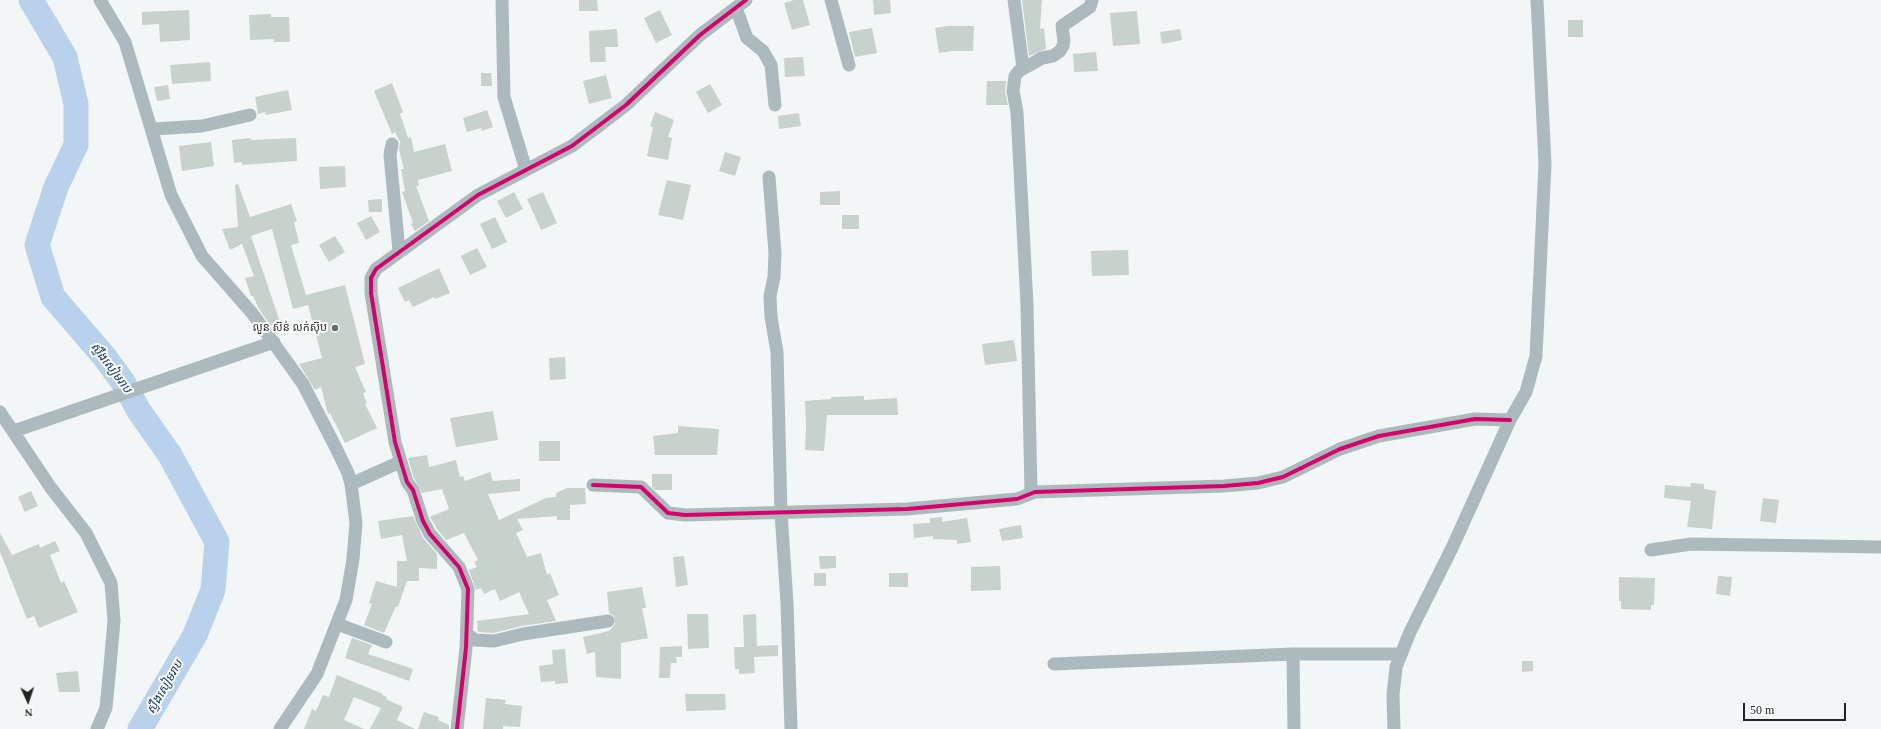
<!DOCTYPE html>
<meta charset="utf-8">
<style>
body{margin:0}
#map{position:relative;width:1881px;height:729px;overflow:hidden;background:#f2f6f6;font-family:Georgia,serif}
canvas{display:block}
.north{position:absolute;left:8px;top:681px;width:40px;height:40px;-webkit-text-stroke:3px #fff;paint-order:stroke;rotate:177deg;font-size:11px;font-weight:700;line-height:16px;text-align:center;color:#1f2221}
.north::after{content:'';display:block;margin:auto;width:14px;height:18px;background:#1f2221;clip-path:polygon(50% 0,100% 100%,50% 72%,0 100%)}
.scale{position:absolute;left:1743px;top:703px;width:103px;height:18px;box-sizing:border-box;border:2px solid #1f2221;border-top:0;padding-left:5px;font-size:12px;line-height:14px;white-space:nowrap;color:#1f2221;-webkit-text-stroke:3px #fff;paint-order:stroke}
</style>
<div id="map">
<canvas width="1881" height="729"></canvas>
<div class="north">N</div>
<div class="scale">50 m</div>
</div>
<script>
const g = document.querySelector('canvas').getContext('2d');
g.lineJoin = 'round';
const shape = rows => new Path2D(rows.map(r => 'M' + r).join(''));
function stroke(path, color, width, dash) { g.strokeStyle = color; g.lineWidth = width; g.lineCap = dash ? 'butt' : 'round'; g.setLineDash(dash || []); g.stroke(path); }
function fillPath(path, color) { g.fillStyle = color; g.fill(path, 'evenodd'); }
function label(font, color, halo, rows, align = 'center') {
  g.font = font + ' Georgia,"Noto Sans Khmer",serif'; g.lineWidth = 4; g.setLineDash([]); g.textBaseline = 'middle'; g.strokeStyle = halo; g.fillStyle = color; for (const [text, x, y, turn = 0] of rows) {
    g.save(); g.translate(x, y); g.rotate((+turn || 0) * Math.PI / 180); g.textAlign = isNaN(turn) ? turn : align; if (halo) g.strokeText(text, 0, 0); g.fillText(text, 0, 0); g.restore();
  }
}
const river = shape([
 [31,0,65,57,76,104,76,145,56,187,37,245,53,297,103,355,123,382,139,411,170,455,217,542,213,590,195,635,140,729]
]);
const building = shape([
 [579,0,597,0,598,11,579,11],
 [794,0,803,0,810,25,792,30,784,3],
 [873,0,890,0,891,13,874,15],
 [1022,0,1042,0,1040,29,1044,28,1046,49,1029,56],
 [189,10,190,40,160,42,159,24,142,25,142,12],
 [660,10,672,35,656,43,644,18],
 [1137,11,1140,44,1113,46,1110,13],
 [271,14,271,17,289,17,290,42,274,42,273,39,250,40,249,15],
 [1568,20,1583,20,1583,37,1568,37],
 [948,26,974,26,973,51,953,51,939,53,935,28],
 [872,28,877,53,855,57,849,32],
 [617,29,618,47,605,47,606,62,590,62,589,31],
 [1180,29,1182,40,1162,44,1160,32],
 [1096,52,1098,71,1074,72,1073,54],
 [803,57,805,76,785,77,784,58],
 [210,62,211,81,172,84,170,65],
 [481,73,491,73,492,86,481,86],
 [606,75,612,98,589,104,583,81],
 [987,81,1006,81,1005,92,1008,105,986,105],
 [392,83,403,112,400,114,408,138,411,137,414,152,445,144,452,171,418,180,419,186,416,186,429,221,415,231,411,224,413,223,402,192,405,191,401,169,404,169,399,149,400,142,395,132,392,134,374,91],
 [710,84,722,105,708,113,696,92],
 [168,85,170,99,157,101,154,87],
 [288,90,292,110,266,115,265,112,258,114,255,97],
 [487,110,493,127,482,131,481,128,467,132,463,118],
 [655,112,674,120,668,137,672,138,668,160,647,156,653,127,650,126],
 [799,113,801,126,779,129,778,116],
 [251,138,251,140,296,138,297,161,242,165,242,162,234,163,232,140],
 [211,142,214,166,182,171,179,146],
 [725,152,741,157,735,176,719,171],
 [345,166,346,187,320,189,319,167],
 [667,180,691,185,683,220,658,215],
 [238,184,250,217,291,204,297,221,294,222,299,243,291,245,306,295,345,285,365,364,355,367,366,392,363,393,367,403,365,404,377,428,345,443,330,413,328,414,321,387,315,390,299,364,322,358,308,305,293,309,272,229,251,236,280,322,271,326,259,309,253,296,251,296,245,278,254,276,242,244,230,250,222,229,238,227,235,185],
 [840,191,840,205,820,205,820,192],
 [514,192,523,209,506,218,497,201],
 [543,192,557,223,541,230,527,199],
 [382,199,382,212,369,212,368,200],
 [842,215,859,215,859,229,842,229],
 [371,216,380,232,366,240,357,223],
 [495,217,507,242,492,249,480,224],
 [335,236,345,252,329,262,319,245],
 [477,248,487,267,470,275,461,256],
 [1128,250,1129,275,1092,276,1091,251],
 [439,268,450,293,435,299,434,297,413,307,409,300,405,302,398,288],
 [1014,340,1017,361,985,365,982,344],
 [565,357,566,379,550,380,549,358],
 [864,396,864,400,897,398,898,415,827,415,824,451,805,450,806,427,805,401,831,399,831,397],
 [493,411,498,440,456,447,450,418],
 [678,426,719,429,717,455,655,455,653,436,678,433],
 [539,441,560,441,560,461,539,461],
 [427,455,429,467,456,460,460,477,463,476,465,481,490,472,493,481,520,479,520,491,488,494,499,520,546,498,556,497,556,493,567,488,585,488,586,504,570,505,570,520,557,520,557,516,517,519,523,530,516,533,527,557,541,553,547,575,550,573,559,595,547,600,556,621,522,626,493,633,478,632,477,621,529,614,519,592,500,601,495,589,484,594,481,588,476,590,469,570,477,567,474,562,478,560,464,533,446,540,437,529,430,517,449,509,442,489,422,493,414,478,408,458],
 [652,474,672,474,672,490,655,490,652,487],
 [1691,483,1704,484,1704,489,1716,491,1712,529,1687,527,1691,501,1664,498,1665,485,1690,487],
 [31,491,38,506,25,512,18,497],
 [1763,498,1779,500,1776,523,1760,521],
 [413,516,423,538,437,554,437,569,419,568,419,581,407,581,398,607,396,606,384,633,364,625,372,604,369,603,376,581,397,587,397,561,407,561,402,535,381,539,378,521],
 [942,517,942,522,967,518,971,542,957,544,957,540,933,539,933,536,914,538,913,524,930,523,930,518],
 [1021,525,1023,538,1002,541,999,529],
 [0,533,12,555,39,544,40,548,55,541,60,551,50,555,61,583,64,581,78,612,39,628,34,616,27,619,0,552],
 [684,556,688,585,676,587,673,557],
 [819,556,836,556,836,568,820,569],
 [1000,566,1001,590,971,591,971,567],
 [814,573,826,573,826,586,814,586],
 [889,573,908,573,908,587,889,587],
 [1718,576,1732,577,1730,596,1716,594],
 [1619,577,1655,578,1654,605,1651,605,1651,610,1621,609,1621,601,1619,601],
 [642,587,646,608,642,608,648,638,621,643,621,679,596,677,595,652,587,654,583,637,609,631,615,624,614,616,609,613,607,592],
 [687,614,708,614,709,648,688,649],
 [756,614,757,646,778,645,778,656,754,657,755,673,739,674,739,669,735,669,734,647,744,647,743,615],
 [352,638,372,645,368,654,413,669,409,681,345,658],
 [682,646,682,657,676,657,677,663,671,663,670,678,659,678,660,647],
 [565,649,568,683,555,684,555,681,541,682,539,666,553,664,552,650],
 [1522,661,1533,661,1533,671,1522,672],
 [78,671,80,692,59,692,56,673],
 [337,675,383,694,382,695,387,697,386,699,403,707,397,720,415,729,370,729,381,708,354,697,344,720,364,729,304,729,312,709,316,711,323,695,329,697],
 [685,694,725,694,726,710,686,711],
 [486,698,506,700,505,704,522,706,520,727,503,726,503,729,483,729],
 [424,712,439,717,438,720,449,725,449,729,418,729]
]);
const minor = shape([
 [100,0,125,42,171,195,202,256,252,313,303,384,336,448,348,473,351,484,356,523,353,559,346,600,317,674,280,729],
 [502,0,504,97,526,170],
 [831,0,849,65],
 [1014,0,1023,68],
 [736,8,747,38,763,51,771,65,775,105],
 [153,129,202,126,250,115],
 [392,144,390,155,399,251],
 [769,177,775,253,774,277,770,296,771,317,777,352,781,513,787,603,791,729],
 [0,412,51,488,86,533,111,583,114,621,110,666,106,708,97,729],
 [14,431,274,342],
 [351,484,400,462],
 [593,485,641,487,668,513,685,515,907,509,1017,499,1035,492,1224,486,1258,483,1283,477,1340,449,1379,436,1475,419,1510,420],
 [1031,493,1027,305,1017,112,1013,91,1015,76,1019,71,1042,58,1053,56,1060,51,1063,46,1064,41,1062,26,1090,7,1092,0],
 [1651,550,1691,544,1881,547],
 [337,624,386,642],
 [467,634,475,640,494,641,523,634,608,621],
 [1054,664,1293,654],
 [457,729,466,648,468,589,459,567,430,534,423,521,413,490,407,482,395,442,371,293,371,278,376,269,478,195,572,146,626,105,700,35,746,0],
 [1294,729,1293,654,1401,654],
 [1394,729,1393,695,1396,667,1410,632,1452,548,1510,420,1526,392,1536,356,1545,164,1537,0]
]);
const cycleway = shape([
 [593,485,641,487,668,513,685,515,907,509,1017,499,1035,492,1224,486,1258,483,1283,477,1340,449,1379,436,1475,419,1510,420],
 [457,729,466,648,468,589,459,567,430,534,423,521,413,490,407,482,395,442,371,293,371,278,376,269,478,195,572,146,626,105,700,35,746,0]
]);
const markers = [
 [335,328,4,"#696c6c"]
];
const poiNames = [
 ["លួន ស៊ន់ លក់ស៊ុប",327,328]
];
const waterNames = [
 ["ស្ទឹងសៀមរាប",111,368,53],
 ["ស្ទឹងសៀមរាប",165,687,-60]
];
stroke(river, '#bad1ec', 25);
fillPath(building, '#c7d2cc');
stroke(minor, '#acbabd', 13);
stroke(cycleway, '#d6006c', 4);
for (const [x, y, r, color] of markers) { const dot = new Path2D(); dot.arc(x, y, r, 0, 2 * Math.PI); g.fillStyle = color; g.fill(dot); stroke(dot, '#fff', 1.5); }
label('11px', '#1f2221', '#fff', poiNames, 'right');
label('italic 12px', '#103b6a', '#fff', waterNames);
</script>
